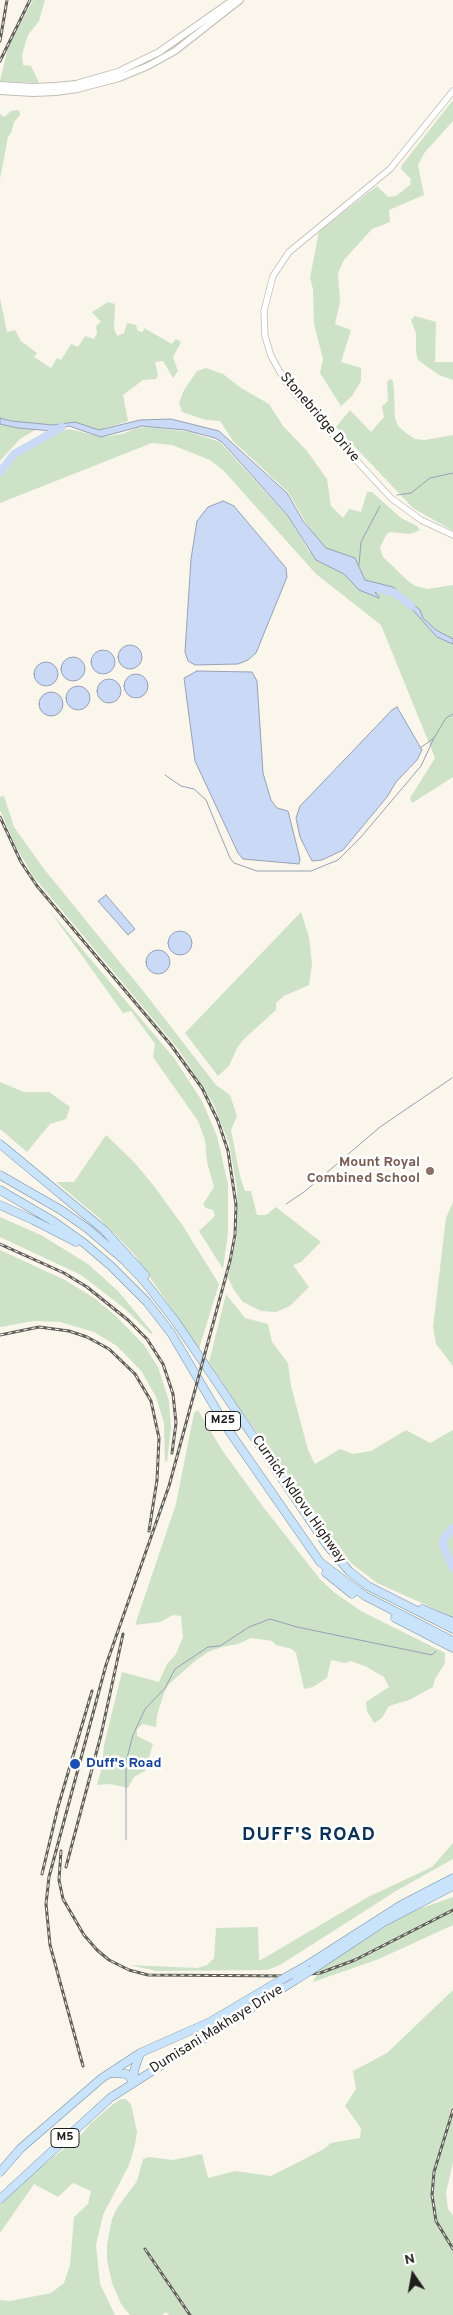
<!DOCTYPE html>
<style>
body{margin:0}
#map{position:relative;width:453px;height:2315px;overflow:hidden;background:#faf6eb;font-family:Overpass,sans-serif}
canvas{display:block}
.north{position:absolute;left:388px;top:2250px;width:50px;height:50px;-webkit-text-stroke:4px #fff;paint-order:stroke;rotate:348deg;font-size:14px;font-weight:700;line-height:20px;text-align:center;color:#201e1a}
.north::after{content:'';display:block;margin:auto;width:18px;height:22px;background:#201e1a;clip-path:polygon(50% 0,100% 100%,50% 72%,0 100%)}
</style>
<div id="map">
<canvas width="453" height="2315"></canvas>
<div class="north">N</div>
</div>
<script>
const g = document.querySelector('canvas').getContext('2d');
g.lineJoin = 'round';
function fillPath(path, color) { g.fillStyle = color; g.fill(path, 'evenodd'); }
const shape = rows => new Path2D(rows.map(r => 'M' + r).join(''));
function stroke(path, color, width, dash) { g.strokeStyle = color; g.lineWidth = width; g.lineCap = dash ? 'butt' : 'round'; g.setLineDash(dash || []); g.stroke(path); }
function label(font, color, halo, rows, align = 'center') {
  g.font = font + ' Overpass,sans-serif'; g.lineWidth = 5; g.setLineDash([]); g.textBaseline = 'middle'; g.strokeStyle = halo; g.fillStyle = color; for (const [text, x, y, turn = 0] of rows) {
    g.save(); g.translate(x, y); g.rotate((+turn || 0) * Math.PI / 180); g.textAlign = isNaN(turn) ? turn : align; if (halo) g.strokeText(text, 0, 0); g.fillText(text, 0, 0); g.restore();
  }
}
const green = shape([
 [33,0,45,0,39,21,28,35,22,55,23,65,31,66,39,83,0,81,8,47],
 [453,100,453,121,425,152,418,165,424,195,389,210,390,222,372,229,344,260,338,273,340,302,335,324,351,330,341,362,361,368,361,381,352,396,341,406,320,373,323,359,314,324,313,289,310,278,319,231,377,186,388,197,396,196,410,185,411,179,401,169,402,165],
 [19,110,20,115,14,122,11,133,8,137,0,179,0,114,4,117,11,111],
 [0,298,7,332,15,330,21,341,37,353,34,357,51,368,57,358,61,360,71,344,78,347,85,336,94,339,97,333,96,326,101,322,92,312,108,302,115,304,114,328,117,336,124,333,127,323,136,325,138,331,143,332,144,328,172,344,176,339,181,342,173,357,178,371,173,378,163,361,155,362,158,374,156,379,143,380,123,395,128,421,99,430,65,423,53,425,11,421,0,418],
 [415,316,436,322,435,362,453,362,453,380,439,375,418,360,416,352,416,333,411,320],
 [206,368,223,374,241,388,269,404,283,426,307,451,327,479,331,506,343,518,349,509,361,512,367,492,372,492,401,518,417,526,420,530,410,534,390,532,386,535,380,548,383,557,407,580,415,586,428,589,453,585,453,777,412,803,410,798,435,758,381,625,316,574,223,470,210,460,172,445,152,443,0,503,0,475,3,469,15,456,52,434,69,429,103,437,122,434,137,428,149,427,190,432,220,442,289,518,310,553,318,540,304,520,288,492,233,441,220,421,206,420,182,412,179,403,184,390,197,371],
 [390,379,393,381,394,391,395,418,398,426,406,433,415,439,425,440,453,435,453,531,413,508,336,427,350,410,371,432,384,417,382,406,388,401,387,382],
 [0,424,18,428,37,429,20,439,0,461],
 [4,796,14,827,44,869,144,992,216,1085,230,1095,237,1116,231,1130,240,1176,245,1191,251,1191,257,1215,266,1215,276,1207,321,1242,301,1262,293,1265,309,1287,290,1306,276,1312,261,1311,243,1302,234,1290,228,1278,237,1236,237,1189,229,1143,213,1103,179,1050,33,876,15,845,0,810,0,797],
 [50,911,174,1058,202,1101,217,1136,228,1184,228,1233,223,1269,199,1231,215,1216,213,1210,206,1208,203,1204,214,1187,207,1162,205,1140,198,1121,153,1057,155,1044,131,1011,123,1013],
 [301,912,309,937,312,963,309,985,284,996,276,1003,276,1010,244,1039,237,1048,229,1066,218,1076,185,1033],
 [0,1082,24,1092,49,1092,70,1107,66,1119,50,1124,27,1152,0,1129],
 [106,1135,134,1162,154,1186,183,1226,219,1284,199,1349,134,1254,99,1218,56,1182,74,1182],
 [453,1202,453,1366,436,1344,433,1327,446,1218],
 [0,1217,41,1235,88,1264,118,1291,153,1333,151,1334,124,1308,81,1275,0,1237],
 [0,1250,65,1280,94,1298,116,1316,144,1345,158,1367,169,1401,171,1428,167,1462,165,1461,164,1423,156,1397,142,1372,117,1346,94,1332,60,1322,34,1321,0,1327],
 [226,1294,245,1318,268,1324,272,1342,288,1363,291,1386,308,1450,315,1464,340,1449,353,1454,371,1451,406,1430,430,1443,453,1430,453,1617,377,1583,351,1563,243,1413,209,1362],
 [198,1410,222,1450,264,1508,320,1579,335,1593,361,1611,445,1653,445,1663,435,1679,433,1687,409,1700,389,1706,382,1718,374,1723,367,1711,366,1702,389,1687,384,1677,367,1667,351,1661,345,1663,331,1660,327,1678,313,1687,304,1689,296,1653,292,1649,276,1645,272,1641,251,1638,238,1644,222,1647,208,1652,195,1661,169,1684,164,1693,157,1715,156,1727,143,1724,137,1729,137,1736,153,1744,145,1771,134,1777,128,1788,110,1784,97,1785,102,1767,104,1745,122,1672,159,1682,167,1664,176,1654,183,1637,181,1616,173,1615,160,1622,135,1625,176,1504,194,1413],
 [453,1843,453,1859,396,1891,280,1965,267,1970,157,1971,129,1965,197,1968,207,1965,214,1958,216,1928,258,1927,259,1961,368,1897,432,1867],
 [453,1897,453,1925,379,1959,313,1982,320,1969,393,1922,416,1910],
 [453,1990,453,2162,446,2193,448,2209,453,2215,453,2315,169,2315,166,2312,162,2315,130,2315,121,2304,112,2283,107,2260,107,2244,112,2219,117,2208,137,2181,143,2159,149,2157,173,2160,202,2154,208,2178,235,2171,271,2176,322,2150,331,2143,360,2138,361,2128,345,2106,356,2089,353,2071,387,2053],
 [121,2099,126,2099,131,2104,137,2132,135,2145,129,2165,103,2215,96,2245,100,2284,115,2315,0,2315,0,2300,10,2301,51,2293,64,2283,70,2265,74,2217,88,2204,91,2191,73,2183,58,2197,34,2184,0,2233,0,2205,27,2178,80,2136,90,2124,112,2105]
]);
const water = shape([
 [0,418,11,421,53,425,75,422,99,430,140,420,171,419,219,431,287,493,303,521,326,548,355,558,365,580,393,587,420,610,423,618,436,630,453,639,453,644,437,637,403,599,387,591,378,591,375,593,379,596,379,598,359,590,344,574,316,560,288,516,222,442,215,438,185,430,142,426,101,437,69,426,52,431,18,428,0,424,0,418],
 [223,501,234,506,286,568,287,577,256,653,248,660,238,664,195,665,188,661,185,652,191,559,197,521,208,507,223,501],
 '118 657a12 12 0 1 1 24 0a12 12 0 1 1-24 0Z',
 '91 662a12 12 0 1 1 24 0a12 12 0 1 1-24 0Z',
 '61 669a12 12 0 1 1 24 0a12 12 0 1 1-24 0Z',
 '34 674a12 12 0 1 1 24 0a12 12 0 1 1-24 0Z',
 [197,671,252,672,257,681,263,773,271,800,277,808,288,811,300,859,299,864,243,859,238,853,195,761,184,678,197,671],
 '124 686a12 12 0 1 1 24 0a12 12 0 1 1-24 0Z',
 '97 691a12 12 0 1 1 24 0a12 12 0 1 1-24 0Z',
 '66 698a12 12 0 1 1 24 0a12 12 0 1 1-24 0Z',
 '39 704a12 12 0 1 1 24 0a12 12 0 1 1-24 0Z',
 [397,707,422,750,417,760,396,782,387,797,343,850,322,860,312,861,300,837,296,818,300,806,392,710,397,707],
 [106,895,135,929,128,935,98,901,106,895],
 '168 943a12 12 0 1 1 24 0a12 12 0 1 1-24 0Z',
 '146 962a12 12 0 1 1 24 0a12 12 0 1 1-24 0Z'
]);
const stream = shape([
 [397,495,411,493,430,478,453,473],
 [359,565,361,542,380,506],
 [420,748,434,738,446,718,453,714],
 [165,775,181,786,194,789,206,800,230,858,234,863,257,871,311,871,338,860,361,837,421,766,434,738],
 [286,1204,304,1192,380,1127,452,1078],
 [126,1840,126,1762,133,1735,145,1709,165,1688,175,1669,208,1647,220,1646,249,1627,270,1619,297,1627,432,1655,436,1651]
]);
const river = shape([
 [0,472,14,454,62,427],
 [373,587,395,593,411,606],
 [453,1528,444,1538,443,1545,453,1568]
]);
const tertiary = shape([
 [453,91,390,169,289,252,273,276,264,311,265,336,271,356,285,381,298,397,391,498,421,520,453,535]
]);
const secondary = shape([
 [0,85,33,87,55,86,76,84,118,72,159,52,233,0],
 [0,91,33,93,56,92,77,89,119,78,148,66,175,51,240,0]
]);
const primary = shape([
 [0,1144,104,1230,145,1275],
 [0,1175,61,1210,88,1229,124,1260,145,1282,176,1322,326,1544,349,1571,368,1586,453,1629],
 [0,1190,53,1221,84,1243,111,1266,147,1302,171,1333,229,1431,320,1562,365,1596,453,1641],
 [0,1205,33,1220,76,1242],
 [326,1573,352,1594],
 [422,1609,453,1622],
 [395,1618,453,1648],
 [304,1967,401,1905,453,1878],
 [313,1969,384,1922,453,1886],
 [111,2073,127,2074,134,2082],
 [134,2082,134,2071,140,2053],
 [0,2172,21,2148,102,2078,140,2053,210,2022,281,1980],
 [0,2199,110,2098,297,1979]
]);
const rail = shape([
 [0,41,7,0],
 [0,61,30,0],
 [0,817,21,862,37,886,171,1045,202,1088,218,1121,228,1151,236,1205,235,1235,230,1261,169,1486,106,1665,49,1877,46,1904,50,1945,83,2066],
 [0,1244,64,1273,87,1287,128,1320,147,1339,163,1364,173,1394,176,1423,172,1453],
 [0,1335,39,1327,69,1331,87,1337,109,1349,135,1374,151,1401,159,1438,157,1480,149,1531],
 [61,1851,59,1880,63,1899,84,1935,97,1950,109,1960,129,1970,148,1975,289,1976,320,1973,355,1960,453,1910],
 [66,1867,101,1735,123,1634],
 [42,1874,58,1807,92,1691],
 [453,2110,434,2172,432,2195,436,2221,453,2249],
 [145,2249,190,2315]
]);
const primaryBridge = shape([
 [297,1979,313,1969],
 [281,1980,304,1967]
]);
const markers = [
 [430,1171,5,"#8d6e63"],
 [75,1764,6,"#1a4fb4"]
];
const shields = [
 [223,1421,35],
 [65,2138,28]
];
const shieldNames = [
 ["M25",223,1421],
 ["M5",65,2138]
];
const streetNames = [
 ["Stonebridge Drive",319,418,49],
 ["Curnick Ndlovu Highway",298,1500,55],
 ["Dumisani Makhaye Drive",217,2030,-32]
];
const educationNames = [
 ["Mount Royal",420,1163],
 ["Combined School",420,1179]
];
const transitNames = [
 ["Duff's Road",86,1764]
];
const districtNames = [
 ["DUFF'S ROAD",309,1836]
];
fillPath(green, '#cee2c8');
fillPath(water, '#cad9f6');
stroke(water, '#97a1b4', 1);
stroke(stream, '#97a1b4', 1);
stroke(river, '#cad9f6', 8);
stroke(tertiary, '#c2bdb4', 7);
stroke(secondary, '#c2bdb4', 8);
stroke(primary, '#7692aa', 9);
stroke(tertiary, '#fff', 5.5);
stroke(secondary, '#fff', 6);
stroke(primary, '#c9e3fa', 8);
stroke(rail, '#626059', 3);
stroke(rail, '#fff', 1, [4]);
stroke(primaryBridge, '#7692aa', 9, []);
stroke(primaryBridge, '#c9e3fa', 8);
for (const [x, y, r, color] of markers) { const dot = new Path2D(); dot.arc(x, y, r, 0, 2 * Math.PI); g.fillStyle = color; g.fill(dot); stroke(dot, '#fff', 2); }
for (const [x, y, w] of shields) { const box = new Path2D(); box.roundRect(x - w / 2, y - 9.5, w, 19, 4); g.fillStyle = '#fff'; g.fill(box); stroke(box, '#201e1a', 1); }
label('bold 12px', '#201e1a', null, shieldNames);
label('14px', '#201e1a', '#fff', streetNames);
label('bold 14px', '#785e54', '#fff', educationNames, 'right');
label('bold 14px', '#164399', '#fff', transitNames, 'left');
g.letterSpacing = '1px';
label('bold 19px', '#0b3157', '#fff', districtNames);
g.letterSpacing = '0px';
</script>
